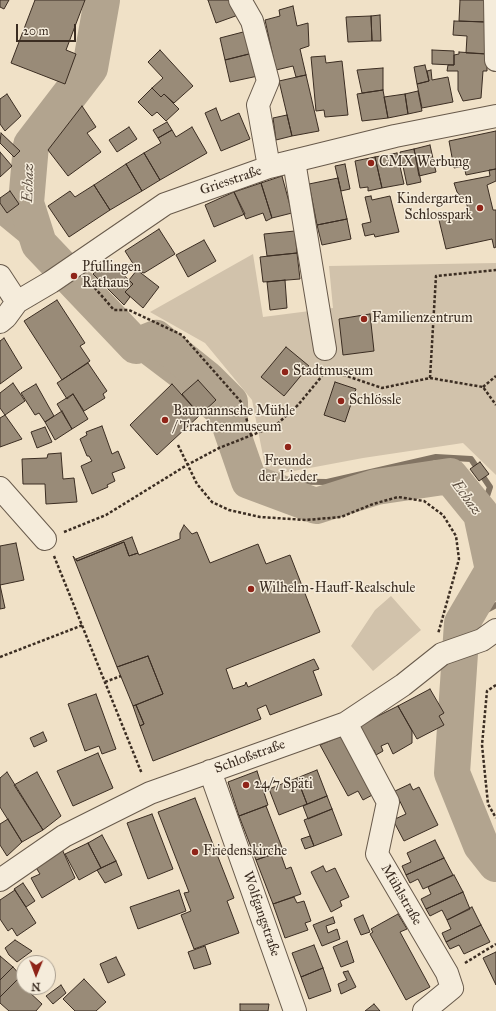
<!DOCTYPE html>
<meta charset="utf-8">
<style>
body{margin:0}
#map{position:relative;width:496px;height:1011px;overflow:hidden;background:#f0e1c7;font-family:"IM FELL Great Primer",serif}
canvas{display:block}
.north{position:absolute;left:16px;top:955px;width:40px;height:40px;box-sizing:border-box;background:#f5ecdb;border:1px solid #aba091;border-radius:50%;rotate:181deg;font-size:11px;font-weight:700;line-height:16px;text-align:center;color:#3b2d22}
.north::after{content:'';display:block;margin:auto;width:14px;height:18px;background:#8f2418;clip-path:polygon(50% 0,100% 100%,50% 72%,0 100%)}
.scale{position:absolute;left:16px;top:24px;width:60px;height:18px;box-sizing:border-box;border:2px solid #3b2d22;border-top:0;padding-left:5px;font-size:12px;line-height:14px;white-space:nowrap;color:#3b2d22;-webkit-text-stroke:3px #f5ecdb;paint-order:stroke}
</style>
<div id="map">
<canvas width="496" height="1011"></canvas>
<div class="north">N</div>
<div class="scale">20 m</div>
</div>
<script>
const g = document.querySelector('canvas').getContext('2d');
g.lineJoin = 'round';
function fillPath(path, color) { g.fillStyle = color; g.fill(path, 'evenodd'); }
const shape = rows => new Path2D(rows.map(r => 'M' + r).join(''));
function stroke(path, color, width, dash) { g.strokeStyle = color; g.lineWidth = width; g.lineCap = dash ? 'butt' : 'round'; g.setLineDash(dash || []); g.stroke(path); }
function label(font, color, halo, rows, align = 'center') {
  g.font = font + ' "IM FELL Great Primer",serif'; g.lineWidth = 3; g.setLineDash([]); g.textBaseline = 'middle'; g.strokeStyle = halo; g.fillStyle = color; for (const [text, x, y, turn = 0] of rows) {
    g.save(); g.translate(x, y); g.rotate((+turn || 0) * Math.PI / 180); g.textAlign = isNaN(turn) ? turn : align; if (halo) g.strokeText(text, 0, 0); g.fillText(text, 0, 0); g.restore();
  }
}
const green = shape([
 [253,254,263,317,333,308,329,266,496,263,496,475,463,443,363,458,267,476,252,400,205,343,150,312],
 [391,596,421,630,373,671,351,646,375,610]
]);
const stream = shape([
 [249,481,327,482,436,457,471,459,490,487,481,514],
 [462,623,496,605]
]);
const canal = shape([
 [0,212,39,244],
 [136,346,190,387],
 [208,407,230,426]
]);
const river = shape([
 [102,0,90,68,31,145,26,203,39,244,136,346,156,338,207,379,230,402,230,426,249,481,316,506,376,487,450,476,481,514,493,570,462,623,452,773,481,845,496,864]
]);
const building = shape([
 [0,0,9,0,4,9,0,7,0,0],
 [35,0,85,0,66,50,76,54,65,84,11,63,35,0],
 [208,0,236,0,241,14,216,23,208,0],
 [460,0,487,0,486,22,459,21,460,0],
 [293,6,297,26,308,23,309,46,300,49,306,75,296,77,293,66,276,70,265,20,280,16,279,10,293,6],
 [380,15,381,41,372,41,371,16,380,15],
 [371,16,372,41,348,42,346,17,371,16],
 [454,21,486,22,487,54,466,53,467,36,453,35,454,21],
 [247,31,253,53,225,60,220,38,247,31],
 [160,50,193,86,174,103,164,94,161,97,152,88,163,78,148,62,160,50],
 [432,50,454,51,454,65,432,64,432,50],
 [459,52,487,54,487,71,483,71,481,98,463,101,458,90,458,71,447,71,448,65,454,65,454,55,459,54,459,52],
 [253,53,258,76,230,82,225,60,253,53],
 [325,56,326,63,342,61,348,115,325,117,324,110,316,111,311,57,325,56],
 [425,65,429,81,417,84,414,67,425,65],
 [383,68,383,90,362,93,357,70,383,68],
 [431,70,432,80,448,77,453,102,422,108,417,84,429,81,427,71,431,70],
 [306,75,319,131,292,136,279,81,306,75],
 [152,88,161,97,164,94,179,109,166,121,157,112,152,116,138,102,152,88],
 [383,90,388,118,362,121,357,94,383,90],
 [418,91,422,111,408,114,405,94,418,91],
 [7,94,21,116,5,131,0,124,0,99,7,94],
 [405,94,408,114,388,118,384,97,405,94],
 [82,106,96,127,87,133,101,152,68,176,48,150,82,106],
 [216,108,221,121,239,113,250,139,221,151,205,113,216,108],
 [287,115,292,136,276,140,273,118,287,115],
 [167,122,172,130,158,138,153,130,167,122],
 [129,127,137,139,117,152,109,140,129,127],
 [192,127,207,153,160,180,144,153,161,143,158,138,172,130,176,137,192,127],
 [496,131,496,169,466,175,464,166,454,168,449,141,496,131],
 [1,133,20,151,14,157,0,143,1,133],
 [430,145,436,172,419,176,414,149,430,145],
 [414,149,421,182,407,185,400,152,414,149],
 [0,152,12,166,0,177,0,152],
 [144,153,160,180,142,191,126,164,144,153],
 [397,153,404,184,382,188,375,157,397,153],
 [375,157,382,188,368,191,368,187,360,188,355,161,375,157],
 [126,164,142,191,110,210,94,185,126,164],
 [345,164,350,189,341,191,335,166,345,164],
 [496,169,496,181,487,185,493,210,496,210,496,247,494,248,492,239,446,249,439,220,469,214,467,205,457,192,454,183,490,176,489,170,496,169],
 [282,176,292,213,272,218,261,183,282,176],
 [338,178,347,219,317,225,309,184,338,178],
 [261,183,272,218,266,221,263,213,246,219,234,192,261,183],
 [94,185,110,210,69,237,48,206,70,191,75,197,94,185],
 [10,191,19,204,7,213,0,203,0,198,10,191],
 [234,192,245,214,214,227,205,205,234,192],
 [371,196,372,200,390,196,399,232,375,237,374,234,365,236,362,224,371,222,365,197,371,196],
 [347,219,351,239,322,245,317,225,347,219],
 [159,229,175,254,144,273,137,270,125,251,159,229],
 [295,231,297,253,267,256,264,234,295,231],
 [204,240,216,261,188,277,176,255,204,240],
 [297,253,300,279,263,282,260,257,297,253],
 [108,260,133,284,125,292,130,297,124,305,93,274,108,260],
 [137,270,159,287,143,308,125,292,133,284,129,280,137,270],
 [285,280,287,308,270,310,267,282,285,280],
 [57,300,85,343,80,346,90,361,62,380,24,321,57,300],
 [370,314,374,351,343,355,339,319,370,314],
 [4,338,22,368,0,384,0,341,4,338],
 [286,347,309,366,284,396,261,377,286,347],
 [88,363,107,391,103,394,105,398,84,411,73,394,67,399,57,383,88,363],
 [198,380,216,400,200,415,182,394,198,380],
 [335,382,356,389,345,422,324,415,335,382],
 [13,383,25,401,5,415,0,408,0,393,13,383],
 [36,384,54,416,45,422,39,413,35,415,21,393,36,384],
 [172,384,200,415,157,455,130,425,172,384],
 [73,394,88,419,72,429,57,404,73,394],
 [62,411,72,429,55,440,45,422,62,411],
 [5,415,22,439,0,447,0,418,5,415],
 [102,426,112,454,118,451,125,468,112,473,115,481,107,485,108,487,92,494,81,466,92,461,89,456,87,456,80,439,87,435,86,432,102,426],
 [45,427,52,442,37,448,31,432,45,427],
 [61,453,63,479,74,478,77,502,46,504,45,484,23,484,22,459,47,458,48,454,61,453],
 [480,462,489,474,479,481,470,469,480,462],
 [184,525,192,534,197,532,210,563,258,544,266,564,290,555,320,632,226,669,233,689,245,685,246,682,248,687,314,659,319,669,313,671,322,695,270,715,266,705,257,709,261,719,153,761,140,726,144,724,136,705,163,694,148,656,117,667,73,556,77,561,124,542,129,556,138,553,139,555,180,539,180,533,184,525],
 [132,537,138,553,129,556,124,542,77,561,76,559,132,537],
 [16,543,24,580,0,585,0,546,16,543],
 [0,585,5,608,0,609,0,585],
 [148,656,163,694,133,706,117,667,148,656],
 [430,689,444,713,439,716,444,725,417,739,398,706,430,689],
 [96,694,116,749,102,754,99,746,85,751,68,704,96,694],
 [136,705,144,724,140,726,133,706,136,705],
 [398,706,412,731,412,743,393,754,388,743,381,746,383,751,376,755,374,750,369,752,356,727,398,706],
 [43,732,47,741,34,747,30,738,43,732],
 [344,735,376,793,363,800,358,791,348,796,320,745,344,735],
 [98,753,113,788,73,806,57,771,98,753],
 [317,770,327,796,307,804,297,778,317,770],
 [257,771,268,805,239,816,228,782,257,771],
 [7,772,43,830,22,842,0,807,0,778,7,772],
 [37,772,61,816,43,830,14,785,37,772],
 [297,778,307,804,279,815,269,789,297,778],
 [410,784,413,790,419,787,438,825,404,841,393,820,406,814,395,791,410,784],
 [327,796,332,809,308,819,303,806,327,796],
 [195,798,234,898,227,901,239,933,194,949,181,915,191,911,184,893,189,892,158,812,195,798],
 [266,806,283,850,256,860,239,816,266,806],
 [332,809,342,835,314,846,304,820,332,809],
 [152,814,173,869,148,879,127,823,152,814],
 [8,819,22,842,7,856,0,845,0,824,8,819],
 [102,835,116,861,101,868,88,843,102,835],
 [310,836,314,846,305,849,301,839,310,836],
 [435,840,444,858,406,875,402,866,411,862,407,853,435,840],
 [88,843,101,868,79,880,65,854,88,843],
 [62,849,75,878,42,898,31,878,40,874,35,866,62,849],
 [280,852,286,869,291,867,301,894,273,904,256,860,280,852],
 [444,858,453,875,423,889,418,879,410,883,406,875,444,858],
 [116,861,122,875,105,883,97,870,116,861],
 [323,866,326,872,335,868,349,897,340,901,342,906,331,912,311,872,323,866],
 [454,875,463,892,426,909,421,899,431,894,428,887,454,875],
 [23,883,35,901,26,907,14,889,23,883],
 [15,890,36,923,17,936,12,928,8,931,0,919,0,900,15,890],
 [179,890,186,911,138,929,130,907,179,890],
 [463,892,470,909,447,920,442,910,430,916,426,909,463,892],
 [294,897,297,903,304,901,311,921,305,923,308,930,285,938,273,904,294,897],
 [472,907,481,925,446,942,442,933,451,929,447,920,472,907],
 [398,914,407,929,400,932,430,987,406,1000,370,934,373,932,371,929,398,914],
 [363,915,370,932,361,935,354,919,363,915],
 [333,917,335,923,326,926,328,933,337,929,340,939,322,946,313,925,333,917],
 [481,925,490,942,464,954,459,945,450,949,446,942,481,925],
 [15,940,32,951,17,962,9,955,5,948,15,940],
 [347,941,354,962,341,967,333,947,347,941],
 [314,945,323,968,301,977,292,953,314,945],
 [205,946,211,964,194,969,188,952,205,946],
 [496,952,496,985,483,958,496,952],
 [0,956,13,967,0,980,0,956],
 [116,957,125,975,108,983,100,964,116,957],
 [13,967,21,976,0,997,0,980,13,967],
 [323,968,331,991,309,999,301,977,323,968],
 [348,971,356,987,341,994,338,984,347,980,343,972,348,971],
 [21,976,24,979,24,987,29,987,27,990,42,1004,36,1011,9,1011,0,1003,0,997,21,976],
 [84,979,106,1002,96,1011,75,1011,63,999,84,979],
 [61,985,66,993,53,1004,46,996,61,985],
 [240,1004,269,1004,268,1011,240,1011,240,1004],
 [374,1004,380,1011,365,1011,374,1004]
]);
const path = shape([
 [88,280,114,310,129,310,182,335,242,403,251,435],
 [329,370,382,388,430,378,483,387,496,405],
 [430,378,436,276,496,270],
 [483,387,496,376],
 [178,445,197,484,212,502,229,510,260,517,306,520,341,517,373,504,398,497,424,501,443,515,456,536,459,559,438,634],
 [64,532,106,515,187,465,219,448,275,426,298,405,327,370],
 [54,556,142,774],
 [0,657,83,625],
 [105,682,121,676],
 [496,685,487,691,482,745,488,804,496,818],
 [465,963,496,944]
]);
const minor = shape([
 [240,0,252,21,268,81,258,105,269,167],
 [495,0,496,60],
 [294,161,325,349],
 [0,276,17,302],
 [0,322,6,317,17,302,51,282,165,204,269,167,395,136,496,116],
 [0,488,45,539],
 [346,723,388,802,377,854,447,973,452,988,424,1011],
 [210,771,295,1011],
 [0,880,64,836,150,793,346,723,403,685,442,654,482,640,496,630]
]);
const markers = [
 [371,163,4,"#8f2418"],
 [480,208,4,"#8f2418"],
 [74,276,4,"#8f2418"],
 [364,319,4,"#8f2418"],
 [285,372,4,"#8f2418"],
 [341,401,4,"#8f2418"],
 [165,420,4,"#8f2418"],
 [288,447,4,"#8f2418"],
 [251,589,4,"#8f2418"],
 [246,785,4,"#8f2418"],
 [195,852,4,"#8f2418"]
];
const poiNames = [
 ["CMX Werbung",379,163],
 ["Kindergarten",472,200,"right"],
 ["Schlosspark",472,216,"right"],
 ["Pfullingen",82,268],
 ["Rathaus",82,284],
 ["Familienzentrum",372,319],
 ["Stadtmuseum",293,372],
 ["Schlössle",349,401],
 ["Baumannsche Mühle",173,412],
 ["/ Trachtenmuseum",173,428],
 ["Freunde",288,462,"center"],
 ["der Lieder",288,478,"center"],
 ["Wilhelm-Hauff-Realschule",259,589],
 ["24/7 Späti",254,785],
 ["Friedenskirche",203,852]
];
const streetNames = [
 ["Griesstraße",231,181,-19],
 ["Schloßstraße",250,757,-20],
 ["Mühlstraße",401,895,60],
 ["Wolfgangstraße",261,914,71]
];
const waterNames = [
 ["Echaz",29,183,-88],
 ["Echaz",466,498,54]
];
fillPath(green, '#d1c2ab');
stroke(stream, '#827463', 6);
stroke(canal, '#b2a48f', 21);
stroke(river, '#b2a48f', 36);
fillPath(building, '#998b78');
stroke(building, '#3b2d22', 1);
stroke(minor, '#685a4b', 24);
stroke(path, '#3b2d22', 2.5, [3, 2]);
stroke(minor, '#f5ecdb', 22);
for (const [x, y, r, color] of markers) { const dot = new Path2D(); dot.arc(x, y, r, 0, 2 * Math.PI); g.fillStyle = color; g.fill(dot); stroke(dot, '#f5ecdb', 1.5); }
label('14px', '#3b2d22', '#f5ecdb', poiNames, 'left');
label('14px', '#3b2d22', '#f5ecdb', streetNames);
label('italic 15px', '#5f5143', '#f5ecdb', waterNames);
</script>
